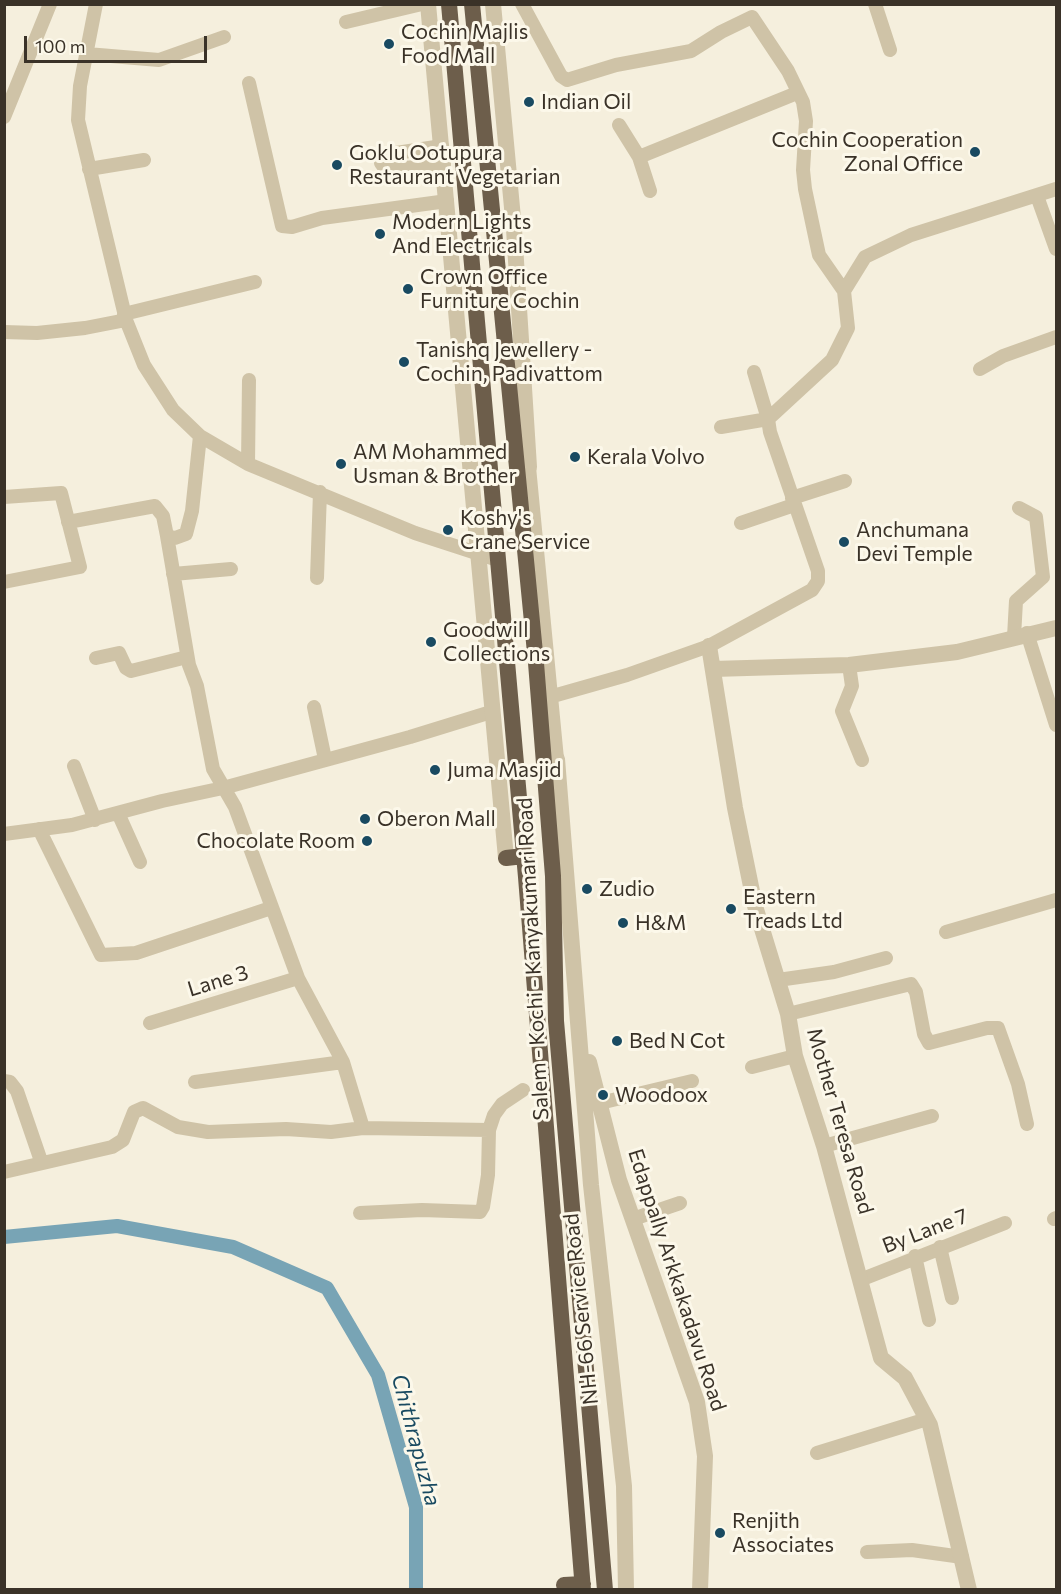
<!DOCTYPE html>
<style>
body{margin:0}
#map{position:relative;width:1061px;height:1594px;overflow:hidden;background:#f5efdd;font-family:Commissioner,sans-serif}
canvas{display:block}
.frame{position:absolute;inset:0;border:6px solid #3a3228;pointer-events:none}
.scale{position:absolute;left:24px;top:36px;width:183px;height:27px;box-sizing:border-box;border:3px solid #3a3228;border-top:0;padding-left:8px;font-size:18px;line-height:21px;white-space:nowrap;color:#3a3228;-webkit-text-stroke:4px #fcf8ea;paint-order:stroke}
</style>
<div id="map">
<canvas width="1061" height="1594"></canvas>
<div class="frame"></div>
<div class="scale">100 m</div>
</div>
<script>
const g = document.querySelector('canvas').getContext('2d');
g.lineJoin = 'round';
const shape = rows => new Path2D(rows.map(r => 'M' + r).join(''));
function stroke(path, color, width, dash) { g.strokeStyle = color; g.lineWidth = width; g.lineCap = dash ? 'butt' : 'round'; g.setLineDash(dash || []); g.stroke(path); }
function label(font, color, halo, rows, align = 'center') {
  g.font = font + ' Commissioner,sans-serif'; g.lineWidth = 6; g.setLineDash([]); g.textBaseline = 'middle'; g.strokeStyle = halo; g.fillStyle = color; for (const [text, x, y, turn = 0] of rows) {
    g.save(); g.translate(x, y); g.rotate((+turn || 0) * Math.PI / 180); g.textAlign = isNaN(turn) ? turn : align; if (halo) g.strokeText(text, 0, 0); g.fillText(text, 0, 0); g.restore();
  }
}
const canal = shape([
 [4,1237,117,1226,233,1247,327,1288,378,1375,416,1507,416,1590]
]);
const minor = shape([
 [96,4,80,86,78,120,126,320,144,365,173,410,200,436,248,464,415,533,498,560],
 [522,4,561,76,567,80,616,65,691,51,721,32,752,17,788,71,803,102,806,121,803,170,805,189,819,255,844,291,848,328,832,360,768,419,770,432,818,571,818,581,812,590,709,646,627,675,553,696],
 [875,4,890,50],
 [346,22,422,4],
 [87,54,159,60,224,37],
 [249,83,282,226,292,227,322,218,447,201],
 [4,117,50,4],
 [619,125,639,157],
 [442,146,383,155,381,163,386,170,444,164],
 [89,169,144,160],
 [650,191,639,157,797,93],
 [1037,196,1056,249],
 [844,291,865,257,911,235,1056,189],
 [124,314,255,282],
 [4,332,37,333,85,328,126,320],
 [980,369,1003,356,1056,337],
 [721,427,768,419,754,372],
 [248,464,249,380],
 [529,467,557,759],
 [4,497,61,493,80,567,4,582],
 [792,498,845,481],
 [68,522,155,506,163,516,167,536],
 [741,523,794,505],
 [173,574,231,569],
 [317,578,320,492],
 [1027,633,1056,725],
 [1014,637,1016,601,1043,577,1036,517,1019,508],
 [96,658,119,653,126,668,131,671,187,657],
 [849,665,852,686,842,711,862,760],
 [314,707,325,759],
 [74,766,95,820],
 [118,813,140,862],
 [39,829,101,955,136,953,271,908],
 [4,834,72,825,162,801,223,788,410,737,491,712],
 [946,932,1056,900],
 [778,980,834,972,886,958],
 [788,1014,911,984,916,992,924,1034,929,1043,987,1028,998,1028,1018,1084,1027,1124],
 [150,1023,298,978],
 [343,1062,363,1128],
 [752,1067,795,1056],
 [4,1081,10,1082,17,1091,41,1161],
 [195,1082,343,1062,298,978,235,807,213,769,197,686,189,665,167,536,175,538,186,534,192,511,200,436],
 [600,1103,692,1081],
 [824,1146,932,1116],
 [4,1172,112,1147,123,1140,134,1112,143,1108,178,1127,208,1132,286,1129,331,1132,363,1128,489,1130],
 [360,1213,422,1210,480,1212,483,1207,488,1175,489,1130,494,1115,502,1104,523,1090],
 [633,1219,680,1203],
 [1054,1219,1056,1218],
 [940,1247,952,1298],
 [915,1256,929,1320],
 [860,1280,1005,1223],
 [817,1453,927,1419],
 [867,1552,912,1550,962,1557]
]);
const tertiary = shape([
 [428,4,506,858],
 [493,4,514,229,529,467],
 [709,646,735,808,755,906,788,1014,795,1056,824,1146,881,1358,905,1378,930,1425,969,1590],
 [713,669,849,665,957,652,1056,628],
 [557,759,591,1185,624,1486,626,1590],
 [589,1062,619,1180,697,1402,705,1456,700,1590]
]);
const trunk = shape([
 [449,4,526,877,583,1590],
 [472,4,536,663,553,876,556,1021,605,1590],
 [506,858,524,856],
 [564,1585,583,1584]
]);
const markers = [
 [389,44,6,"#194a61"],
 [529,102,6,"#194a61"],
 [975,152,6,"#194a61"],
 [337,165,6,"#194a61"],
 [380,234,6,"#194a61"],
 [408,289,6,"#194a61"],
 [404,362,6,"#194a61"],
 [575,457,6,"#194a61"],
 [341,464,6,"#194a61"],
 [448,530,6,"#194a61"],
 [844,542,6,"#194a61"],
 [431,642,6,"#194a61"],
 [435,770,6,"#194a61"],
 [365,819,6,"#194a61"],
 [367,841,6,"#194a61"],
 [587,889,6,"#194a61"],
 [731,909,6,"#194a61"],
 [623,923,6,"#194a61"],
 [617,1041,6,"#194a61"],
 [603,1095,6,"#194a61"],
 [720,1533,6,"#194a61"]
];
const poiNames = [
 ["Cochin Majlis",401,32],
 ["Food Mall",401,56],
 ["Indian Oil",541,102],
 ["Cochin Cooperation",963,140,"right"],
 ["Zonal Office",963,164,"right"],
 ["Goklu Ootupura",349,153],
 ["Restaurant Vegetarian",349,177],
 ["Modern Lights",392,222],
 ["And Electricals",392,246],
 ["Crown Office",420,277],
 ["Furniture Cochin",420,301],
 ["Tanishq Jewellery -",416,350],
 ["Cochin, Padivattom",416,374],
 ["AM Mohammed",353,452],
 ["Usman & Brother",353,476],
 ["Kerala Volvo",587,457],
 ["Koshy's",460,518],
 ["Crane Service",460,542],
 ["Anchumana",856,530],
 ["Devi Temple",856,554],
 ["Goodwill",443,630],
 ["Collections",443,654],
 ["Juma Masjid",447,770],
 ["Oberon Mall",377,819],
 ["Chocolate Room",355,841,"right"],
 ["Zudio",599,889],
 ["Eastern",743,897],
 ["Treads Ltd",743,921],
 ["H&M",635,923],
 ["Bed N Cot",629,1041],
 ["Woodoox",615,1095],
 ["Renjith",732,1521],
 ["Associates",732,1545]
];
const streetNames = [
 ["Salem - Kochi - Kanyakumari Road",533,959,-93],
 ["Lane 3",218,981,-17],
 ["Mother Teresa Road",840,1121,74],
 ["By Lane 7",925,1231,-21],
 ["Edappally Arkkakadavu Road",677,1280,72],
 ["NH-66 Service Road",581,1309,-96]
];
const waterNames = [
 ["Chithrapuzha",416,1440,75]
];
stroke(canal, '#78a4b5', 14);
stroke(minor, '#cfc3a7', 14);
stroke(tertiary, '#cfc3a7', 16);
stroke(trunk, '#6d5e4b', 16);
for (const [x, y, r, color] of markers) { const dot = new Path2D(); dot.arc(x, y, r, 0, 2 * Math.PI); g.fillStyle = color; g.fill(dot); stroke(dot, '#fcf8ea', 2); }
label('21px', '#3a3228', '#fcf8ea', poiNames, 'left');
label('21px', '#3a3228', '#fcf8ea', streetNames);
label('italic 22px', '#194a61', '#fcf8ea', waterNames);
</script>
